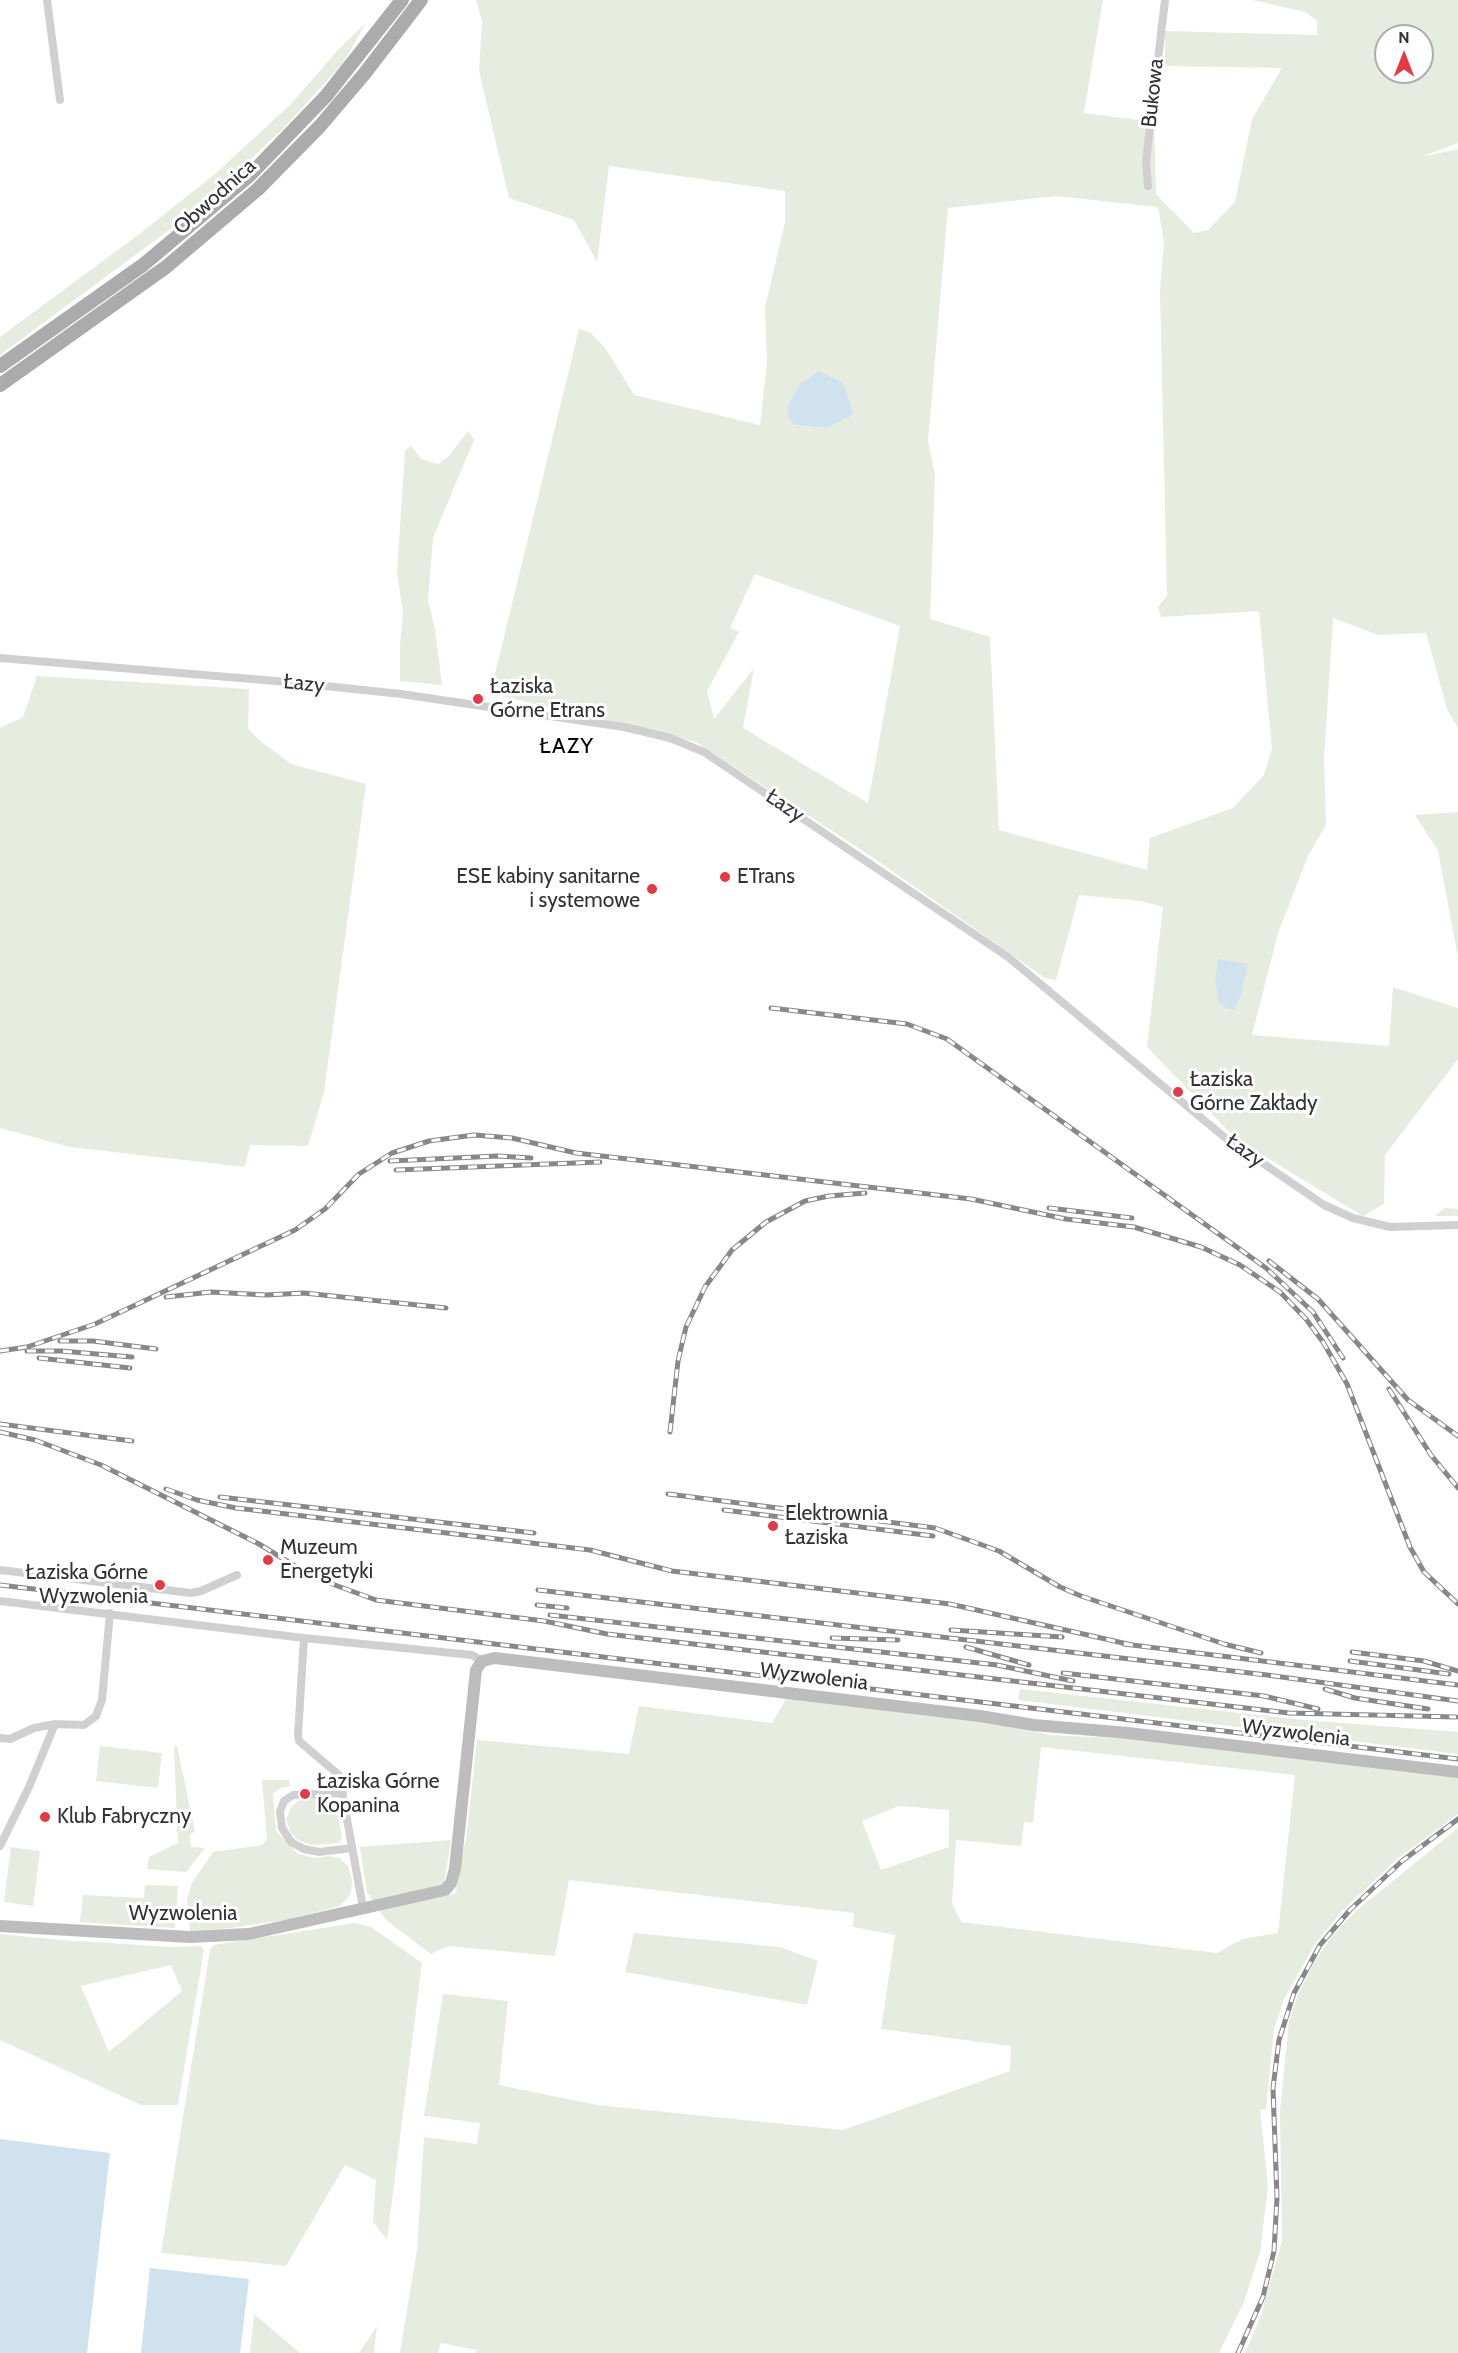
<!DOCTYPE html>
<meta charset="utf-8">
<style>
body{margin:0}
#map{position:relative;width:1458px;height:2353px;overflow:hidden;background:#fff;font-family:Cabin,sans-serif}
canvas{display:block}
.north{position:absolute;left:1374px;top:24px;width:60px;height:60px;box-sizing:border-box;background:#fff;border:2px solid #adadad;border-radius:50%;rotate:0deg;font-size:16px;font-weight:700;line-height:24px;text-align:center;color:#333}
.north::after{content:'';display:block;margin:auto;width:21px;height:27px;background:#e63946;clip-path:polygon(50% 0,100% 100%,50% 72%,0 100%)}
</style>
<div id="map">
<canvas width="1458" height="2353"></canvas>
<div class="north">N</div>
</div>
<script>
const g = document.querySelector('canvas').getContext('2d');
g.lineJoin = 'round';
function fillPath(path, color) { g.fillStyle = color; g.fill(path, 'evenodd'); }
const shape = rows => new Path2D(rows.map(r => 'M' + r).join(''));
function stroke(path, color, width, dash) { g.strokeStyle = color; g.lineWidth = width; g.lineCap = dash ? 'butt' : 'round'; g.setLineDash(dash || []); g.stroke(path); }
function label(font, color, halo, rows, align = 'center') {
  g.font = font + ' Cabin,sans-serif'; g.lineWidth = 6; g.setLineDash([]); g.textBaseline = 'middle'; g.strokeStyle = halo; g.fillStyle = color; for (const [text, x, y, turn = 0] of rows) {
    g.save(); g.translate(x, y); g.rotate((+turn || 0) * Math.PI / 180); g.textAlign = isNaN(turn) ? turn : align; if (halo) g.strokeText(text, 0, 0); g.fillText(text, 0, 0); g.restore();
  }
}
const green = shape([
 [476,0,1103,0,1084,113,1154,122,1156,194,1194,233,1208,230,1235,202,1252,119,1282,68,1165,66,1165,31,1317,35,1317,21,1305,12,1252,0,1458,0,1458,143,1421,157,1458,149,1458,728,1447,709,1426,633,1378,635,1333,618,1324,759,1326,825,1308,856,1278,933,1252,1035,1389,1046,1393,987,1458,1008,1458,1059,1385,1155,1384,1204,1363,1216,1236,1139,1147,1047,1163,907,1141,901,1079,895,1056,980,1045,978,875,859,696,742,493,694,493,682,579,329,591,333,606,349,634,395,760,425,767,363,765,307,785,222,785,191,609,166,597,262,574,220,509,198,479,71,482,21],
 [1386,36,1422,36,1422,72,1386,72],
 [1056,196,1158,207,1164,242,1160,290,1167,596,1158,607,1161,617,1259,611,1272,748,1264,775,1233,808,1150,838,1147,870,999,830,990,637,930,619,935,475,928,441,948,208],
 [849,417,827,428,796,425],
 [755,574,900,626,868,803,743,728,754,668,714,719,707,691,739,632,730,628],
 [366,23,343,63,283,129,196,210,0,355,0,337,138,235,215,174,291,104,338,50],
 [468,431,474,440,433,538,428,600,435,629,442,685,400,681,400,646,403,613,397,573,405,451,411,446,421,459,438,464,449,456],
 [37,676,249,689,248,728,259,740,291,764,366,784,324,1092,308,1146,250,1145,245,1167,70,1147,0,1128,0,728,23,717],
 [1458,812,1458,957,1438,851,1415,815],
 [1445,1208,1458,1209,1458,1216,1435,1216],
 [1020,1689,1304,1720,1458,1732,1458,1754,1018,1700],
 [787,1697,980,1719,1050,1735,1152,1740,1458,1776,1458,1814,1397,1859,1342,1911,1315,1944,1284,1999,1274,2029,1266,2110,1260,2109,1268,2186,1260,2252,1244,2302,1219,2353,476,2353,476,2350,441,2343,438,2353,400,2353,417,2250,424,2137,477,2144,480,2123,424,2116,443,1994,508,2001,499,2085,597,2105,843,2130,1010,2071,1011,2046,881,2029,895,1935,853,1927,854,1913,569,1880,555,1956,448,1946,431,1954,386,1920,367,1892,360,1847,451,1840,442,1897,456,1893,461,1858,466,1840,477,1740,629,1754,639,1706,772,1723],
 [1041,1747,1295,1775,1278,1933,1242,1939,1217,1953,961,1922,952,1903,956,1840,1021,1846,1024,1822,1033,1823],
 [899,1806,949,1810,949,1847,881,1870,862,1821],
 [174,1745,177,1746,195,1832,190,1834,191,1847,205,1848,186,1872,147,1869,149,1857,178,1843],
 [100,1746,162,1753,158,1788,96,1781],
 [262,1780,289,1780,290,1786,279,1789,273,1794,276,1831,298,1854,315,1858,329,1856,339,1858,348,1866,352,1880,351,1894,340,1906,290,1919,231,1928,190,1931,187,1899,192,1883,213,1852,262,1845,267,1839],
 [314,1797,325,1799,338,1814,342,1839,339,1843,311,1845,298,1840,291,1833,286,1819,292,1806,300,1800],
 [1458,1828,1458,2353,1245,2353,1260,2318,1282,2241,1280,2110,1289,2022,1298,1994,1316,1959,1332,1936,1356,1911],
 [11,1847,40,1851,33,1906,4,1902],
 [145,1885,178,1886,175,1928,80,1922,83,1895,144,1898],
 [355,1923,371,1927,422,1963,387,2240,373,2222,376,2180,345,2165,286,2266,161,2253,210,1950,214,1945],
 [634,1933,780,1947,818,1961,807,2005,625,1972],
 [0,1934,61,1940,172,1947,201,1946,204,1950,178,2105,141,2105,0,2040],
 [171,1965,182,1991,109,2052,81,1986],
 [254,2314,300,2353,250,2353],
 [377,2326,374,2353,359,2353]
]);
const water = shape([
 [819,371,843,383,853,412,849,417,827,428,796,425,790,420,787,408,800,384],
 [1218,959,1248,964,1241,994,1234,1010,1224,1007,1219,1002,1215,980],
 [0,2139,110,2153,87,2353,0,2353],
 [150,2268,249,2279,240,2353,141,2353]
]);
const street = shape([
 [47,0,60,100],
 [1148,186,1146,161,1165,0],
 [0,658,288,682,401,694,624,727,670,738,704,752,1008,957,1223,1136,1324,1205,1353,1218,1390,1227,1458,1225],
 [0,1570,191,1593,201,1591,237,1575],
 [0,1601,304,1638,472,1655,482,1661],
 [304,1638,298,1735,299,1741,339,1775,363,1908],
 [55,1724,84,1725,96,1716,102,1700,110,1613],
 [0,1738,10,1739,34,1728,55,1724,29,1787,0,1846],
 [343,1793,293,1795,284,1801,280,1812,282,1828,291,1842,304,1849,319,1852,352,1848]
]);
const secondary = shape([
 [0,1926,190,1937,249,1934,445,1890,451,1883,455,1869,476,1670,482,1661,495,1658,980,1716,1034,1725,1128,1733,1458,1772]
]);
const primary = shape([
 [0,366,143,265,249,176,326,96,402,0],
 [0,385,166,267,258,189,320,126,365,73,421,0]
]);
const rail = shape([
 [771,1008,907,1024,947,1039,1266,1268,1313,1312,1343,1358],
 [390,1161,498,1156,531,1158],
 [396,1170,600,1162],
 [1049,1208,1132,1218],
 [1269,1261,1318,1299,1408,1400,1458,1436],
 [166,1297,211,1292,266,1295,304,1293,446,1308],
 [60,1341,93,1341,156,1349],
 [0,1351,27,1347,95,1324,295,1230,325,1209,359,1174,392,1153,429,1141,474,1135,512,1138,576,1153,971,1199,1066,1219,1134,1227,1201,1247,1240,1265,1280,1292,1306,1319,1323,1342,1347,1384,1410,1547,1424,1572,1458,1604],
 [27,1351,61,1351,132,1357],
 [39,1358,130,1368],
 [1389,1389,1431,1455,1458,1488],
 [0,1424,132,1441],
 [0,1432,35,1440,101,1465,259,1544,313,1577,376,1600,544,1621,607,1634,1289,1713,1456,1717],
 [670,1432,678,1361,686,1327,705,1287,732,1250,766,1222,805,1201,829,1196,865,1193],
 [166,1489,197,1500,236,1508,590,1550,672,1571,950,1604,1132,1645],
 [668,1494,935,1528,999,1551,1060,1587,1081,1596,1224,1644,1261,1653],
 [220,1497,534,1533],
 [724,1510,933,1536],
 [0,1585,1458,1759],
 [538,1590,1267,1675,1458,1701],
 [537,1605,567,1608],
 [550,1615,997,1665,1073,1681],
 [951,1630,1062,1637],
 [832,1638,898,1640],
 [1124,1644,1458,1685],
 [966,1647,1029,1665],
 [1352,1652,1424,1661,1458,1671],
 [1350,1661,1449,1674],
 [1063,1673,1264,1696,1318,1709],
 [1325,1689,1355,1698,1428,1709],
 [1238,2353,1263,2297,1274,2251,1277,2198,1273,2088,1279,2040,1294,1993,1320,1945,1350,1910,1402,1861,1458,1819]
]);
const markers = [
 [478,699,6,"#e63946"],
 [725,877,6,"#e63946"],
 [652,889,6,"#e63946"],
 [1178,1092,6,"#e63946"],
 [773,1526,6,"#e63946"],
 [268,1560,6,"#e63946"],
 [160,1585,6,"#e63946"],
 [305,1794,6,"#e63946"],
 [45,1817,6,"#e63946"]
];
const streetNames = [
 ["Bukowa",1153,93,-84],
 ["Obwodnica",215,197,-42],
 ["Łazy",304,684,6],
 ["Łazy",785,806,34],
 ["Łazy",1245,1151,35],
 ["Wyzwolenia",814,1677,7],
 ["Wyzwolenia",1296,1733,7],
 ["Wyzwolenia",183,1914]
];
const poiNames = [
 ["Łaziska",490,687],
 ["Górne Etrans",490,711],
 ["ESE kabiny sanitarne",640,877,"right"],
 ["i systemowe",640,901,"right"],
 ["ETrans",737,877],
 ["Łaziska",1190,1080],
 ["Górne Zakłady",1190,1104],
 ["Elektrownia",785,1514],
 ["Łaziska",785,1538],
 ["Muzeum",280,1548],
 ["Energetyki",280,1572],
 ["Łaziska Górne",148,1573,"right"],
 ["Wyzwolenia",148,1597,"right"],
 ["Łaziska Górne",317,1782],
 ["Kopanina",317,1806],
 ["Klub Fabryczny",57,1817]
];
const neighbourhoodNames = [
 ["ŁAZY",567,747]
];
fillPath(green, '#e6ecdf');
fillPath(water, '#cfe2ee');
stroke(street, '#d0d0d0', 8);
stroke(secondary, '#bdbdbd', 12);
stroke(primary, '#ababab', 14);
stroke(rail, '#888', 5);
stroke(rail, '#fff', 3, [9]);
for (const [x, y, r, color] of markers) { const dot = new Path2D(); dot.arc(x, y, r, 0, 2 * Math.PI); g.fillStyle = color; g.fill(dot); stroke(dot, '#fff', 2); }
label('21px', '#333', '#fff', streetNames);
label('21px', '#333', '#fff', poiNames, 'left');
g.letterSpacing = '1.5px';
label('22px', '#000', '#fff', neighbourhoodNames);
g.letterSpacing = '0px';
</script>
